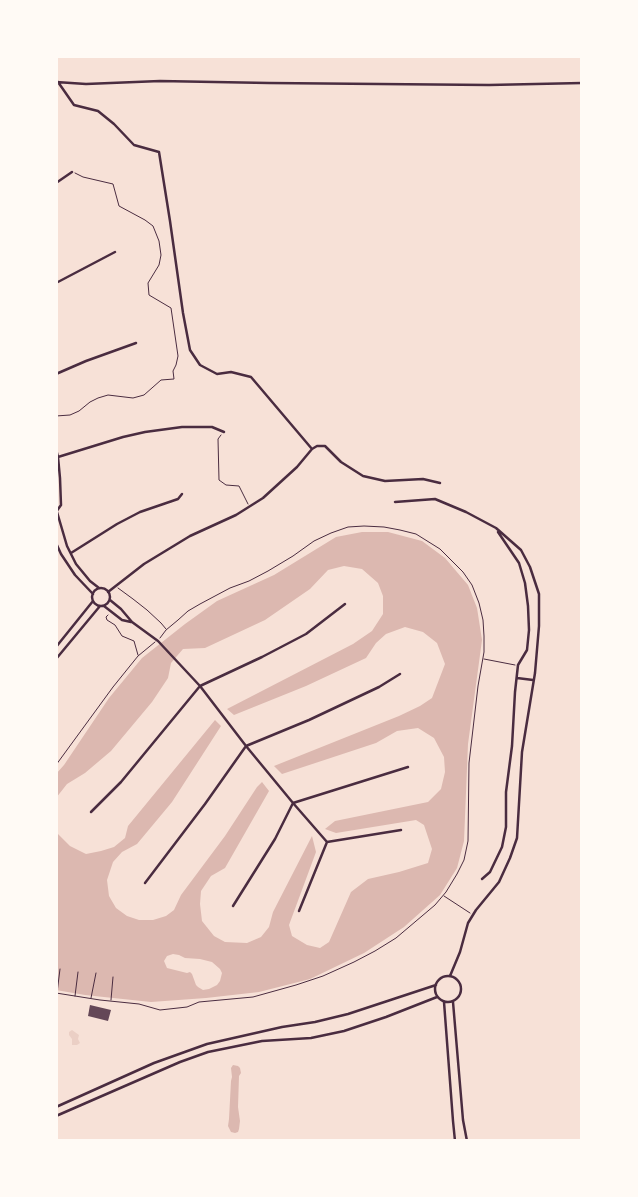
<!DOCTYPE html>
<style>
body{margin:0}
#map{position:relative;width:638px;height:1197px;overflow:hidden;background:#f7e1d7;font-family:"Playfair Display",serif}
canvas{display:block}
.frame{position:absolute;inset:0;border:58px solid #fffaf5;pointer-events:none}
</style>
<div id="map">
<canvas width="638" height="1197"></canvas>
<div class="frame"></div>
</div>
<script>
const g = document.querySelector('canvas').getContext('2d');
g.lineJoin = 'round';
function fillPath(path, color) { g.fillStyle = color; g.fill(path, 'evenodd'); }
const shape = rows => new Path2D(rows.map(r => 'M' + r).join(''));
function stroke(path, color, width, dash) { g.strokeStyle = color; g.lineWidth = width; g.lineCap = dash ? 'butt' : 'round'; g.setLineDash(dash || []); g.stroke(path); }
const green = shape([
 [72,1030,79,1035,78,1039,80,1043,77,1045,72,1045,72,1039,69,1035,69,1032]
]);
const water = shape([
 [362,532,388,532,422,541,445,558,468,585,477,608,482,640,468,744,464,841,457,868,440,895,404,927,364,953,310,979,259,992,206,998,151,1002,85,995,56,990,56,828,58,834,70,846,86,854,101,851,114,847,125,838,128,826,215,720,221,726,172,802,137,844,122,852,113,862,107,880,109,896,116,908,127,916,139,920,153,920,166,916,174,910,181,895,225,836,257,787,262,782,269,791,225,868,211,876,201,891,200,904,202,921,214,936,225,942,247,943,261,937,269,927,273,912,312,836,316,852,289,925,292,936,307,945,320,948,329,942,351,892,368,879,399,872,428,863,432,849,424,825,416,820,336,833,325,829,335,821,428,802,441,789,445,772,444,757,434,738,418,728,397,731,376,743,282,774,274,766,399,716,420,706,432,698,445,664,437,643,423,632,405,627,386,634,376,643,366,658,306,686,234,715,227,709,353,644,372,631,383,614,383,596,378,583,362,569,344,566,328,570,310,589,265,620,205,648,183,649,171,663,168,678,152,702,111,751,85,773,67,784,56,798,56,774,64,765,109,698,142,658,185,624,217,601,274,575,336,537],
 [173,954,179,955,185,958,200,959,212,962,220,969,222,973,220,981,217,985,209,989,203,990,198,987,196,985,192,974,190,972,187,973,167,968,164,961,167,956],
 [233,1065,238,1066,240,1068,241,1073,239,1076,238,1107,240,1121,239,1129,238,1132,235,1133,231,1132,228,1126,229,1119,231,1081,232,1077,231,1068]
]);
const building = shape([
 [90,1005,111,1010,108,1021,88,1016]
]);
const path = shape([
 [56,416,70,415,79,411,90,402,98,398,108,395,133,398,144,395,161,380,174,379,173,371,176,365,178,356,171,308,149,295,148,283,159,265,161,255,159,241,153,226,145,220,119,206,113,184,83,177,75,173],
 [221,435,218,439,219,480,226,485,239,486,248,504],
 [118,588,133,599,147,610,161,623,166,629],
 [108,615,106,617,107,620,115,625,122,636,134,641,138,655],
 [484,659,515,665],
 [56,765,113,687,138,656,155,642],
 [444,896,470,913],
 [56,993,100,1000,139,1004,160,1010,187,1007,199,1002,253,997,296,985,323,976,354,962,375,951,396,938,435,905,446,892,457,874,464,860,468,841,469,763,478,686,484,652,484,636,483,620,479,603,472,585,463,572,440,549,416,534,400,530,384,527,364,526,348,527,331,533,314,541,293,556,268,571,249,581,230,588,200,604,188,611,178,620,166,630,160,638],
 [57,993,60,969],
 [75,996,78,972],
 [91,998,96,973],
 [111,1000,113,977]
]);
const minor = shape([
 [56,82,86,84,160,81,269,83,489,85,582,83],
 [58,82,74,105,98,111,114,124,134,145,159,152,170,221,183,313,190,350,200,365,217,374,231,372,251,377,312,449],
 [56,183,72,172],
 [56,283,115,252],
 [56,374,86,361,136,343],
 [56,449,58,457,60,478,61,505,56,512],
 [58,457,123,437,145,432,182,427,212,427,224,432],
 [395,502,435,499,466,512,496,528,521,550,530,567,539,594,539,626,535,673,522,752,517,838,510,858,499,882,476,910,468,923,460,952,450,976],
 [57,512,67,546,76,564,90,581,99,588],
 [56,543,61,554,75,575,93,594],
 [71,553,117,524,140,512,178,499,182,494],
 '92 597a9 9 0 1 1 18 0a9 9 0 1 1-18 0Z',
 [108,592,144,564,190,536,236,515,263,498,297,467,312,449,317,446,325,446,341,462,363,476,385,481,423,479,440,483],
 [110,600,121,609,132,622,158,641,200,686,246,746,293,803,327,842],
 [104,606,122,620,131,622],
 [56,647,93,601],
 [56,659,100,606],
 [517,678,533,680],
 [91,812,121,782,200,686,262,657,306,634,345,604],
 [482,879,490,872,502,847,506,827,506,792,512,746,515,692,518,665,527,650,529,630,528,606,525,583,519,563,498,532],
 [145,883,205,804,246,746,309,720,379,687,400,674],
 [233,906,275,839,293,803,408,767],
 [299,911,327,842,401,830],
 '435 989a13 13 0 1 1 26 0a13 13 0 1 1-26 0Z',
 [444,1002,453,1121,455,1141],
 [453,1002,463,1120,467,1141],
 [56,1107,154,1063,207,1044,282,1027,315,1022,348,1014,436,985],
 [56,1116,180,1062,208,1052,262,1041,311,1038,344,1031,386,1017,437,997]
]);
fillPath(green, '#ebcfc5');
fillPath(water, '#dcb8b0');
fillPath(building, '#644757');
stroke(path, '#4a2c40', 1);
stroke(minor, '#4a2c40', 2.5);
</script>
